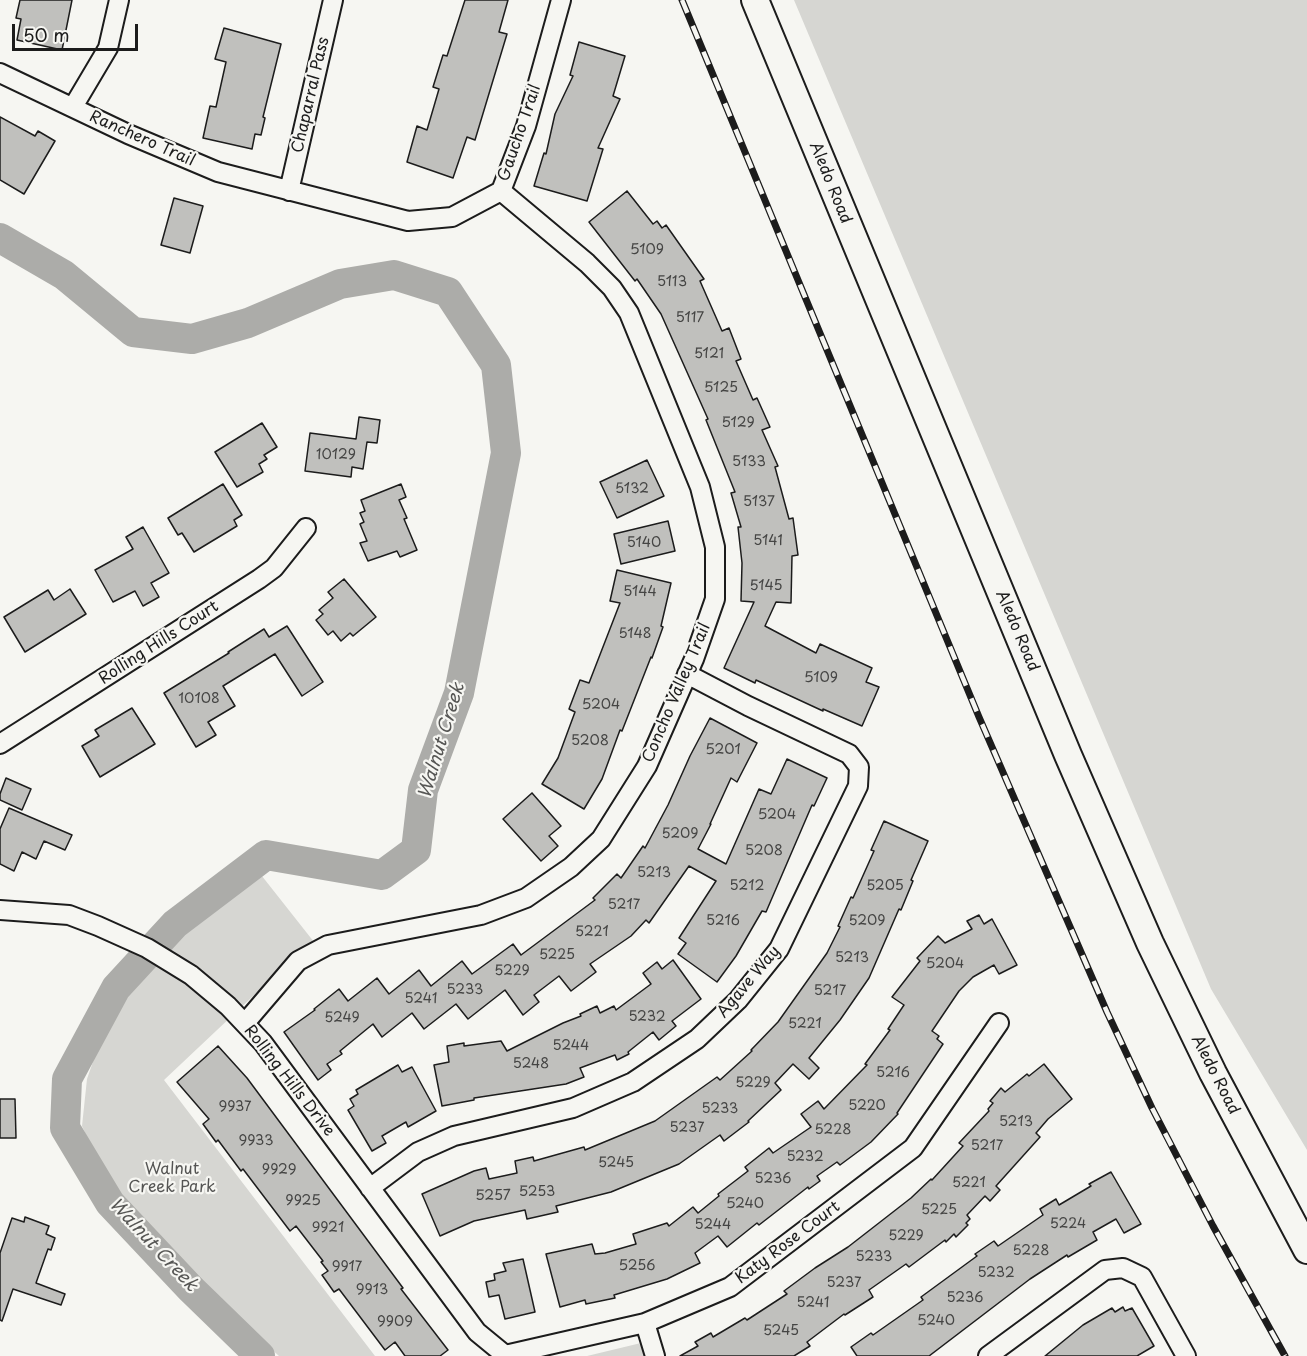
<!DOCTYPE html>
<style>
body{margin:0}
#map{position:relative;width:1307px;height:1356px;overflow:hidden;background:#f6f6f2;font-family:"Playpen Sans",sans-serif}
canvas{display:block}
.scale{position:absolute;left:12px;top:24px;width:126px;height:27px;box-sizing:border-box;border:3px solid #1c1c1c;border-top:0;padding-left:8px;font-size:18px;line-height:21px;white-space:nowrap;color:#1c1c1c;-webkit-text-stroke:4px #f6f6f2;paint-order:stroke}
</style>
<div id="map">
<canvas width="1307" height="1356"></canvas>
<div class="scale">50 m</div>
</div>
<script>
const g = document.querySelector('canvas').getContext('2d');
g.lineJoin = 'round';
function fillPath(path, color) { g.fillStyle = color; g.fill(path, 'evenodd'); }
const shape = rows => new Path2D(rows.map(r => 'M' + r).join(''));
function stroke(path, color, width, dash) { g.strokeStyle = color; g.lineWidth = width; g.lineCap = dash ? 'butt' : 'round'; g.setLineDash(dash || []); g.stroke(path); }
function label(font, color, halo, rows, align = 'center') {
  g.font = font + ' "Playpen Sans",sans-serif'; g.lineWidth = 4.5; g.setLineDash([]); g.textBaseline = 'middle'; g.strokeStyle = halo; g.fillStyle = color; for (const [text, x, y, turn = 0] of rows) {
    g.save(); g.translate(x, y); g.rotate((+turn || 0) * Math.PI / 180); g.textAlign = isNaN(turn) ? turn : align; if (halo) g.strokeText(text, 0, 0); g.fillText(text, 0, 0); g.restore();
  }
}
const green = shape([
 [794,0,1307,0,1307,1150,1211,989],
 [258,871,314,942,303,949,164,1080,375,1356,279,1356,193,1278,137,1220,104,1175,82,1126,87,1079,103,1033,125,996,218,900],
 [641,1343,645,1356,587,1356]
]);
const river = shape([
 [0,238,64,275,133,332,192,339,248,323,340,284,394,275,448,292,496,365,506,453,459,693,423,790,416,850,382,875,266,855,175,924,116,988,67,1079,65,1128,110,1203,190,1288,260,1356]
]);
const building = shape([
 [20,0,72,0,62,50,17,40,21,19,16,18,20,0],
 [465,0,508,0,499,32,507,34,475,140,467,137,453,178,407,162,417,126,427,130,439,89,433,87,443,55,447,56,465,0],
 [224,28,281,44,263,117,265,118,261,135,255,134,252,149,203,138,210,106,216,107,226,62,215,59,224,28],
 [579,42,625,56,613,96,620,99,598,148,603,149,587,201,534,186,544,153,546,154,555,114,573,76,570,75,579,42],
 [0,117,35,136,38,131,55,141,24,194,0,180,0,117],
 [627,191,653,224,657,221,662,228,666,225,704,279,700,281,722,331,729,328,741,359,736,361,753,400,757,398,770,427,762,430,778,466,775,467,789,519,793,518,798,555,792,556,791,603,776,602,765,626,816,653,820,644,872,668,866,682,879,687,862,726,823,709,823,711,756,680,755,683,724,668,754,602,741,601,742,563,738,527,741,527,731,493,735,492,706,420,708,419,661,314,637,279,635,281,589,222,627,191],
 [174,198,203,206,190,253,161,245,174,198],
 [359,417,380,420,377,443,367,442,363,469,352,467,351,477,305,471,310,433,356,439,359,417],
 [262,423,277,447,264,455,267,459,259,464,263,472,237,487,215,452,262,423],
 [647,460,664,496,617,518,600,482,647,460],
 [223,484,242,515,234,520,237,526,194,552,182,533,178,535,168,518,223,484],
 [401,484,406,497,399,500,407,518,404,519,417,550,400,557,397,551,368,561,360,543,367,541,360,524,364,522,360,513,365,511,361,500,401,484],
 [668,521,675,551,621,564,614,534,668,521],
 [143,527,169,573,151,583,159,597,143,606,135,591,113,602,95,570,133,549,126,537,143,527],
 [617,570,671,583,661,626,663,627,652,658,651,657,622,731,620,730,602,779,584,809,542,784,558,758,575,712,569,709,580,680,589,683,620,603,610,601,617,570],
 [344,579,376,617,353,636,350,633,341,641,333,631,328,635,316,620,323,614,319,610,333,598,328,592,344,579],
 [70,589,86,614,25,652,4,617,48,590,54,600,70,589],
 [287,626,323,682,302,696,275,654,223,686,235,706,208,722,216,735,196,747,164,693,229,653,228,652,264,629,269,637,287,626],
 [132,708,155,744,100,777,82,746,99,736,95,730,132,708],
 [710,718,757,743,737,782,731,778,710,824,711,824,698,849,726,864,759,789,771,794,787,759,827,778,814,806,812,805,766,912,762,911,736,956,717,982,678,954,686,943,679,938,716,881,689,866,649,923,646,920,631,936,590,964,596,972,571,991,559,976,534,995,539,1002,523,1015,505,990,468,1019,456,1004,424,1029,412,1013,382,1037,373,1024,340,1051,342,1054,327,1064,331,1070,318,1080,284,1032,315,1010,314,1009,339,989,348,1001,377,978,389,994,419,970,431,986,462,961,472,974,513,944,521,955,595,900,593,898,617,874,621,878,643,846,645,848,668,805,690,756,710,718],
 [6,778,31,789,22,810,0,800,0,794,6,778],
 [532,793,561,826,549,836,558,846,541,861,503,819,532,793],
 [9,808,72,835,65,850,44,841,36,859,22,852,14,871,0,864,0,829,9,808],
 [884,821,928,841,911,880,913,881,901,910,899,909,869,978,840,1020,809,1058,819,1068,809,1079,793,1064,775,1083,781,1090,748,1121,749,1122,724,1141,720,1135,679,1164,611,1192,556,1206,558,1212,527,1219,525,1210,474,1221,440,1236,422,1194,474,1171,486,1168,489,1179,517,1173,515,1161,533,1157,534,1161,584,1147,585,1150,655,1121,717,1077,720,1080,752,1051,751,1050,778,1022,827,953,840,927,838,926,851,897,853,898,874,851,871,850,884,821],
 [979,915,984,924,992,919,1017,965,999,974,994,965,973,977,959,991,932,1031,939,1036,937,1039,943,1044,897,1113,898,1114,871,1142,840,1165,837,1162,817,1176,820,1181,809,1189,808,1187,759,1225,757,1223,727,1247,718,1236,695,1253,700,1263,667,1279,614,1295,615,1298,586,1304,585,1300,560,1307,546,1254,592,1244,595,1254,605,1253,636,1244,633,1234,667,1223,669,1226,693,1207,698,1213,719,1196,718,1194,748,1171,745,1167,769,1148,773,1153,811,1127,801,1114,818,1101,824,1109,867,1065,865,1064,890,1030,888,1029,904,1005,892,997,920,961,917,958,938,936,945,943,972,929,967,921,979,915],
 [673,960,701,999,672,1021,676,1026,659,1040,653,1032,628,1052,629,1054,617,1060,615,1055,580,1068,584,1077,566,1084,474,1098,474,1100,442,1106,434,1065,449,1062,447,1046,464,1043,464,1046,501,1041,507,1051,563,1023,581,1016,580,1014,597,1006,600,1013,614,1006,616,1010,651,984,643,973,657,962,662,969,673,960],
 [218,1046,247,1078,403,1288,401,1289,448,1350,440,1356,405,1356,395,1342,385,1350,339,1289,334,1292,322,1275,328,1271,321,1262,323,1261,296,1226,290,1231,243,1169,241,1171,218,1140,216,1142,203,1124,209,1119,177,1082,218,1046],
 [1044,1064,1072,1099,1048,1119,1036,1133,1040,1137,996,1186,1000,1190,990,1201,985,1196,967,1215,970,1219,966,1223,968,1225,956,1237,954,1234,946,1242,945,1240,909,1267,906,1264,869,1290,873,1297,845,1315,844,1314,807,1342,810,1346,794,1356,680,1356,698,1346,695,1342,711,1333,713,1337,745,1318,747,1320,787,1294,784,1291,815,1268,848,1247,911,1198,931,1179,932,1180,963,1146,959,1143,989,1111,988,1109,993,1103,990,1101,1001,1088,1005,1092,1027,1074,1029,1076,1044,1064],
 [398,1065,402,1072,412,1067,436,1111,408,1127,406,1122,382,1136,386,1143,372,1151,348,1110,354,1106,350,1099,358,1094,356,1090,398,1065],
 [0,1099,15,1099,16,1138,0,1138,0,1099],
 [1111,1172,1141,1224,1124,1233,1116,1219,1093,1232,1097,1240,1068,1257,1067,1255,1030,1279,929,1356,857,1356,851,1347,871,1333,873,1335,923,1300,921,1297,977,1256,975,1254,994,1241,998,1246,1043,1215,1040,1209,1056,1199,1059,1205,1091,1186,1089,1184,1111,1172],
 [25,1217,49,1226,46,1234,55,1238,51,1250,48,1249,36,1283,65,1294,61,1305,13,1289,2,1321,0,1320,0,1253,12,1218,24,1222,25,1217],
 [523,1259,535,1312,505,1319,499,1295,489,1297,486,1282,495,1280,494,1274,506,1271,503,1263,523,1259],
 [1123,1307,1125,1311,1132,1308,1154,1346,1137,1356,1045,1356,1083,1325,1112,1308,1115,1312,1123,1307]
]);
const street = shape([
 [0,73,128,134,218,172,408,221,452,217,501,191,526,126,561,0],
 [73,107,108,48,119,0],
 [289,191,333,0],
 [0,744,259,579,274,568,306,528],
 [0,910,69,915,98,926,147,948,191,975,228,1006,263,1043,477,1332,505,1355,645,1323,730,1287,913,1148,999,1023],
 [245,1023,298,961,328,945,481,915,526,898,571,867,601,839,647,766,694,659,715,599,715,547,700,487,629,313,612,288,587,263,501,191],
 [370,1188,418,1152,454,1136,573,1108,633,1082,697,1039,738,1000,779,949,858,786,859,767,849,754,748,706,687,674],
 [645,1323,655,1356],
 [988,1356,1105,1270,1123,1268,1142,1277,1186,1356]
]);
const secondary = shape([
 [755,0,1068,755,1150,943,1213,1073,1307,1250]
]);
const rail = shape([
 [682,0,979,717,1107,1012,1152,1108,1213,1226,1285,1356]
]);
const numberNames = [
 ["5109",647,250],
 ["5113",672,282],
 ["5117",690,318],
 ["5121",709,354],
 ["5125",721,388],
 ["5129",738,423],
 ["10129",336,455],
 ["5133",749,462],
 ["5132",632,489],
 ["5137",759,502],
 ["5141",768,541],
 ["5140",644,543],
 ["5145",766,586],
 ["5144",640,592],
 ["5148",635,634],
 ["5109",821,678],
 ["10108",199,699],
 ["5204",601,705],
 ["5208",590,741],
 ["5201",723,750],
 ["5204",777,815],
 ["5209",680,834],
 ["5208",764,851],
 ["5213",654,873],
 ["5212",747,886],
 ["5205",885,886],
 ["5217",624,905],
 ["5216",723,921],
 ["5209",867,921],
 ["5221",592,932],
 ["5225",557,955],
 ["5213",852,958],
 ["5204",945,964],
 ["5229",512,971],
 ["5233",465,990],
 ["5217",830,991],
 ["5241",421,999],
 ["5232",647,1017],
 ["5249",342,1018],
 ["5221",805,1024],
 ["5244",571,1046],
 ["5248",531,1064],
 ["5216",893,1073],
 ["5229",753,1083],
 ["5220",867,1106],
 ["9937",235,1107],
 ["5233",720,1109],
 ["5213",1016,1122],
 ["5237",687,1128],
 ["5228",833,1130],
 ["9933",256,1141],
 ["5217",987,1146],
 ["5232",805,1157],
 ["5245",616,1163],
 ["9929",279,1170],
 ["5236",773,1179],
 ["5221",969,1183],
 ["5253",537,1192],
 ["5257",493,1196],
 ["9925",303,1201],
 ["5240",745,1204],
 ["5225",939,1210],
 ["5224",1068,1224],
 ["5244",713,1225],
 ["9921",328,1228],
 ["5229",906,1236],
 ["5228",1031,1251],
 ["5233",874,1257],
 ["5256",637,1266],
 ["9917",347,1267],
 ["5232",996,1273],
 ["5237",844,1283],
 ["9913",372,1290],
 ["5236",965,1298],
 ["5241",813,1303],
 ["5240",936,1321],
 ["9909",395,1322],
 ["5245",781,1331]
];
const streetNames = [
 ["Chaparral Pass",311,95,-77],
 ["Gaucho Trail",520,133,-71],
 ["Ranchero Trail",142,139,24],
 ["Aledo Road",830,183,68],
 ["Aledo Road",1017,631,67],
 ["Rolling Hills Court",159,643,-33],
 ["Concho Valley Trail",677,693,-67],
 ["Agave Way",749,982,-50],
 ["Aledo Road",1215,1075,63],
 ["Rolling Hills Drive",289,1081,52],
 ["Katy Rose Court",788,1243,-37]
];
const parkNames = [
 ["Walnut",172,1170],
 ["Creek Park",172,1188]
];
const waterNames = [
 ["Walnut Creek",442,741,-73],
 ["Walnut Creek",153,1245,47]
];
fillPath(green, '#d6d6d2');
stroke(river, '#acaca9', 30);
fillPath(building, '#c0c0bd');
stroke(building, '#1c1c1c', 1.5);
stroke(street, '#1c1c1c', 22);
stroke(secondary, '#1c1c1c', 30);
stroke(street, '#f6f6f2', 18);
stroke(secondary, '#f6f6f2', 26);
stroke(rail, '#1c1c1c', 7);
stroke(rail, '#f6f6f2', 4.5, [14]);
label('14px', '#454544', null, numberNames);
label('16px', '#1c1c1c', '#f6f6f2', streetNames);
label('16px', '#545453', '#f6f6f2', parkNames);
label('italic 18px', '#565654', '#f6f6f2', waterNames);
</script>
